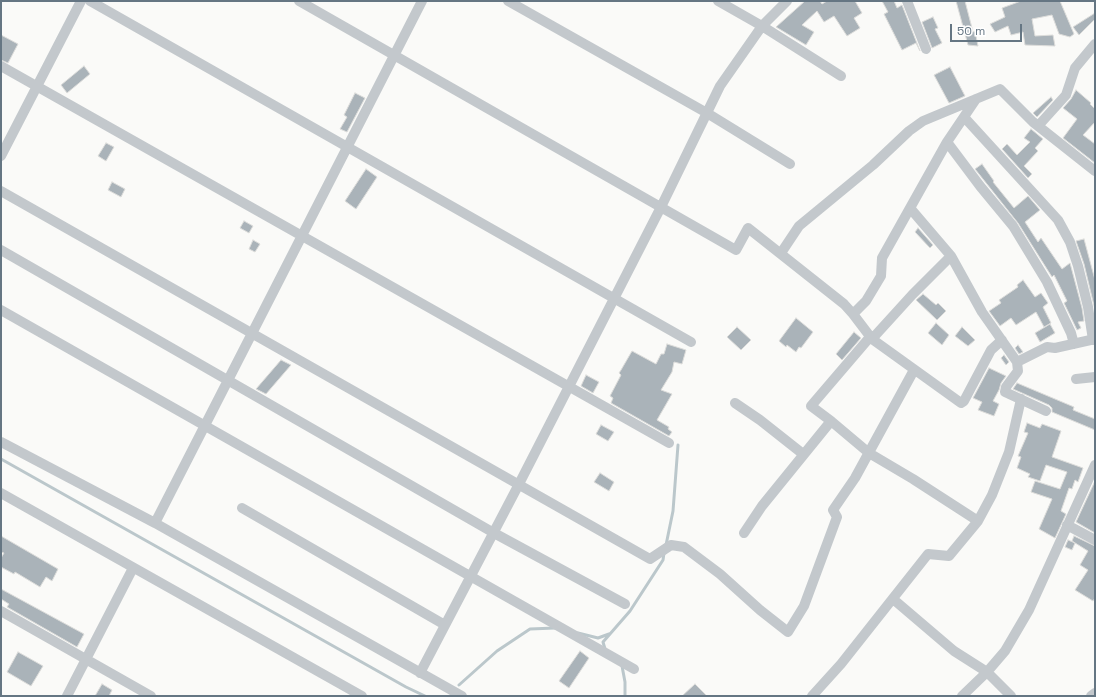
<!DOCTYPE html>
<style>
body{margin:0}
#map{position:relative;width:1096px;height:697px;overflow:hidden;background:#fafaf8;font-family:"Space Grotesk",sans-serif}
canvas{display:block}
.frame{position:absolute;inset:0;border:2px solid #657683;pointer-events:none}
.scale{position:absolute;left:950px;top:24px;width:72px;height:18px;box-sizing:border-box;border:2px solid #657683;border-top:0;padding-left:5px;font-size:12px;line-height:14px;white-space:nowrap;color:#657683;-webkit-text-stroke:3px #fff;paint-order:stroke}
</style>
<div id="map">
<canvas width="1096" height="697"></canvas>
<div class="frame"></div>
<div class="scale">50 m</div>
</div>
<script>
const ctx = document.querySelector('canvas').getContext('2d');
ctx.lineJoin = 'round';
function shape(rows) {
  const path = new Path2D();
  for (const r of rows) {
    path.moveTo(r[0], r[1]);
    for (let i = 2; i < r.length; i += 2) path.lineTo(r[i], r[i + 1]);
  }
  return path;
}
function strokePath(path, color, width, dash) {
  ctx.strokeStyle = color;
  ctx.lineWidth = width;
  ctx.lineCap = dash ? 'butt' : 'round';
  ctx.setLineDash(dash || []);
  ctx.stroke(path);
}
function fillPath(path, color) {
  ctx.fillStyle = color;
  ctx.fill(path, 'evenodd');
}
strokePath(shape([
 [1,459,406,687,425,696],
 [666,545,673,511,678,445],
 [578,633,598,638,609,634],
 [605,649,603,642,630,611,663,560,664,553],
 [622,666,625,682,625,696],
 [459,685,497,651,530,629,555,628]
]), '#bbc7cb', 3);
const building = shape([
 [805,1,820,1,822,4,827,1,855,1,862,13,854,18,860,28,847,36,834,16,824,22,817,11,802,25,814,32,806,45,776,27,805,1],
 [882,1,894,1,897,8,902,5,920,51,916,43,902,50,884,14,888,12,882,1],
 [956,1,965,1,973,32,975,31,978,46,968,45,956,1],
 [1021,1,1060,1,1074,34,1070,37,1059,34,1052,15,1032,19,1035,36,1053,35,1055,46,1025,45,1023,32,1011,35,1008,26,995,32,990,24,1005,17,1002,8,1021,1],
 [1095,13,1095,19,1079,35,1073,27,1095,13],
 [933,17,938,28,935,29,942,43,932,48,922,22,933,17],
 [1,35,18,44,8,63,1,60,1,35],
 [84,66,90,74,67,93,61,85,84,66],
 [950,67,965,96,949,103,934,75,950,67],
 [1076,90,1091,103,1090,104,1095,109,1095,122,1083,135,1095,144,1095,163,1063,138,1077,119,1063,108,1071,99,1076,90],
 [355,93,365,98,347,132,340,129,347,117,344,115,355,93],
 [1051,97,1053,100,1037,117,1033,113,1051,97],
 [1031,129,1043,139,1035,148,1038,151,1024,166,1032,174,1028,178,1002,149,1007,144,1017,155,1030,142,1024,138,1031,129],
 [106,143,114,147,106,161,98,156,106,143],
 [982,164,994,181,993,182,1014,208,1028,196,1040,210,1025,222,1038,242,1041,238,1062,269,1070,263,1082,308,1084,321,1078,322,1081,328,1077,330,1064,303,1067,301,1054,275,1052,277,1018,223,975,169,982,164],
 [366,169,377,177,356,209,345,201,366,169],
 [112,182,125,189,121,197,108,190,112,182],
 [244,221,253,226,249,233,240,228,244,221],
 [918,228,933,245,930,248,915,232,918,228],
 [1084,239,1095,280,1095,310,1084,264,1076,241,1084,239],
 [253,240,260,244,255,252,249,249,253,240],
 [1023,280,1035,297,1041,293,1048,303,1043,307,1051,323,1044,327,1036,312,1016,325,1011,318,1000,326,989,311,1001,303,999,300,1018,287,1017,285,1023,280],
 [923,294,936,305,938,303,946,311,937,320,916,300,923,294],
 [796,318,813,332,801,348,799,347,796,352,787,345,786,347,779,341,796,318],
 [936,323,949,335,942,345,928,333,936,323],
 [1050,324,1055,333,1040,342,1035,333,1050,324],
 [737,327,751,340,741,350,727,337,737,327],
 [962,327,975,340,968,346,955,336,962,327],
 [854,332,861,338,842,360,836,354,854,332],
 [667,344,686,350,682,364,674,362,672,372,661,390,672,394,657,420,669,427,668,429,672,432,669,436,611,403,613,398,610,396,621,375,619,373,621,370,632,351,656,364,661,354,664,354,667,344],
 [1018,345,1023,352,1019,354,1015,348,1018,345],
 [1004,355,1009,362,1006,365,1001,358,1004,355],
 [281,360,291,365,266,394,256,389,281,360],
 [989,368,1006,376,1001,383,999,390,993,401,999,404,994,416,978,410,982,402,973,398,989,368],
 [586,375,599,382,593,393,581,386,586,375],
 [1017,383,1074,407,1073,410,1095,419,1095,430,1052,412,1052,408,1049,405,1013,389,1017,383],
 [1027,423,1040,428,1042,424,1061,431,1052,457,1083,468,1078,482,1075,480,1072,489,1069,488,1061,511,1066,514,1055,538,1039,529,1052,499,1031,492,1035,481,1060,489,1067,472,1046,465,1040,481,1028,477,1030,474,1017,468,1021,457,1018,456,1028,433,1024,432,1027,423],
 [601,425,614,432,608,441,596,434,601,425],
 [600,473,614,482,609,491,594,482,600,473],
 [1095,481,1095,533,1076,522,1095,481],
 [1,536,58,569,52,581,46,577,40,587,15,572,14,574,1,567,1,558,4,553,1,552,1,536],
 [1074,536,1095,546,1095,598,1093,601,1075,590,1088,570,1080,565,1088,551,1072,541,1074,536],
 [1068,540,1075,543,1072,550,1065,547,1068,540],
 [1,589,84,634,77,647,7,607,9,604,1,599,1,589],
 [580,651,589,658,569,688,559,681,580,651],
 [18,652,43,666,31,686,7,672,18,652],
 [102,684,112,690,109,696,95,696,102,684],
 [695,684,707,696,682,696,695,684]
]);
fillPath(building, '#aab3b9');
strokePath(building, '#dcdcda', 1);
strokePath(shape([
 [90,1,691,342],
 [299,1,736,250,748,228,844,304,853,314,872,339,961,403,964,401,991,350,1002,340],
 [508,1,707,113,790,164],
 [718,1,762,26,841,76],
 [907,1,926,49],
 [1,66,669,443],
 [964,117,1058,220,1070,242,1078,266,1088,307,1093,340],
 [1038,126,1066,95,1075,68,1095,44],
 [947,142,980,186,1013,226,1047,282,1071,333,1074,344],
 [1,156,81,1],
 [1,191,650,559,671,545,684,547,720,574,760,610,788,632,804,606,837,517,833,510,855,478,914,370],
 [910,208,951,256,982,312,1017,362,1018,371,1006,387,1005,392,1046,411],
 [1,250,494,533,625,604],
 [781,253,799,226,873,165,909,131,923,121,1000,89,1033,122,1095,171],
 [1,310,634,669],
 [853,314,866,301,881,276,882,258,947,142,976,99],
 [870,337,811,406,831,421,869,453,913,479,978,521],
 [872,339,912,295,951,256],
 [1017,362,1047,347,1055,348,1095,339],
 [1076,379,1095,377],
 [735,403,760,420,803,454],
 [1,442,155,523,462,696],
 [1,493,362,696],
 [242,508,445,625],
 [155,523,422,1],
 [1067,525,1095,540],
 [744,533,762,506,831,421],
 [893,599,954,651,987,672,1011,696],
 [1,611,151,696],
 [420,673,519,484,661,207,720,86,762,26,787,1],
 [67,696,133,568],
 [812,696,841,664,928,554,949,556,978,521,992,495,1009,452,1021,399],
 [962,696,987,672,1005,651,1029,610,1095,465],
 [1091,696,1095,693]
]), '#c3c8cc', 10);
</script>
